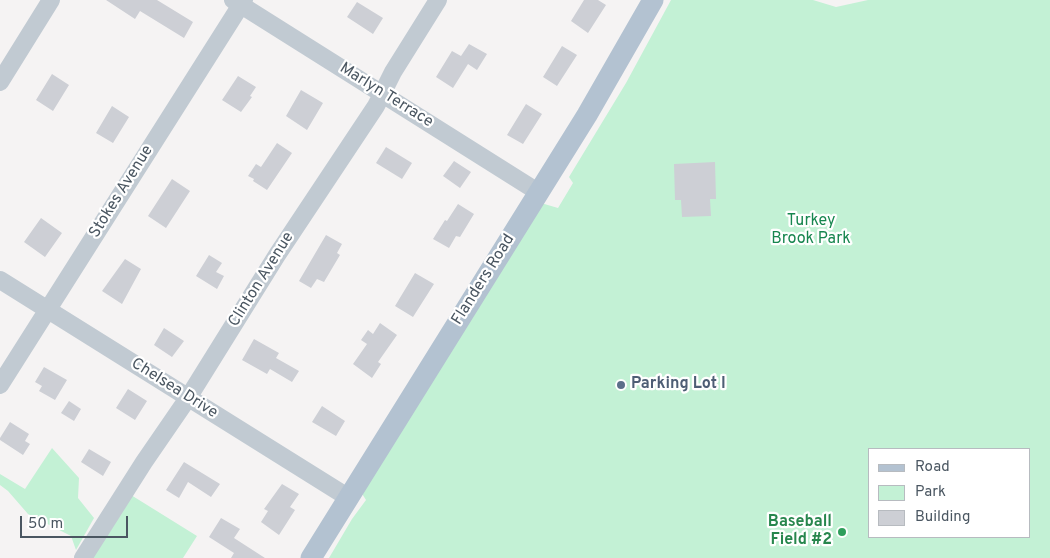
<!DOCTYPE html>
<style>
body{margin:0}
#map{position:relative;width:1050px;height:558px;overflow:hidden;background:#f5f3f3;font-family:Overpass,sans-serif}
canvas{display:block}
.legend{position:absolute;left:868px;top:448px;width:162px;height:90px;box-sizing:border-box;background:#fff;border:1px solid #b7bbc0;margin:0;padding:6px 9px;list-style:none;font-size:15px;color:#4a5661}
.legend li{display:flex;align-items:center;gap:10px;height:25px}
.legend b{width:25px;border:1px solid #b7bbc0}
.scale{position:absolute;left:20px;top:516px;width:108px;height:22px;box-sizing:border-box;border:2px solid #4a5661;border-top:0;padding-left:6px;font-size:15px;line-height:18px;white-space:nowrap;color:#4a5661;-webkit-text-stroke:4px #fff;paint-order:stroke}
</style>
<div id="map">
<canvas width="1050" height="558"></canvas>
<ul class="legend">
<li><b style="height:6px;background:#b3c2d1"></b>Road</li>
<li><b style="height:14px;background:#c3f1d5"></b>Park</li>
<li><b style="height:14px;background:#cdcfd5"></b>Building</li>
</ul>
<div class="scale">50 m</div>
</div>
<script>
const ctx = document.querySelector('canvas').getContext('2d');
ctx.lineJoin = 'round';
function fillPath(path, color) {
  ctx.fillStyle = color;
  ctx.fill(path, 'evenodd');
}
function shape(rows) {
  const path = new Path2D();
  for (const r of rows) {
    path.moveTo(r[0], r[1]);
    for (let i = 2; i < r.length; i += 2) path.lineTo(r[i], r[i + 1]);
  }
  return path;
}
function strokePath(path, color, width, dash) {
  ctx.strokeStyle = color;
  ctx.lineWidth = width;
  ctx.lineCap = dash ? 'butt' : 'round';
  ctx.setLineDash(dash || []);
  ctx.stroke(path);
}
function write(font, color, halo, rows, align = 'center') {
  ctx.font = font + ' Overpass,sans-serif';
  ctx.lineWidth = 4.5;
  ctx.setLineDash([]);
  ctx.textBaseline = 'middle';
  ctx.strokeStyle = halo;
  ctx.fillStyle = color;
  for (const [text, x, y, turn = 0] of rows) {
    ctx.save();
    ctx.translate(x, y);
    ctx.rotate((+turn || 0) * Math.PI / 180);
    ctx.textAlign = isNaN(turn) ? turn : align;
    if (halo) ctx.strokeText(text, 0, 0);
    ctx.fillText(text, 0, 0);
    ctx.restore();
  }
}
fillPath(shape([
 [671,0,813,0,836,7,868,0,1050,0,1050,558,329,558,352,519,366,500,361,492,541,203,558,208,573,183,569,177,626,83],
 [869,449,1029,449,1029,537,869,537],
 [52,448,79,478,78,498,94,518,76,550,71,536,28,514,8,491,0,485,0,474,25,489],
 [131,495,197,536,183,558,91,558]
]), '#c3f1d5');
fillPath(shape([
 [106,0,157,0,193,22,184,38,140,11,135,19],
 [584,0,598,0,606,5,588,33,571,21],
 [357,2,383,18,373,34,347,17],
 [469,44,487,54,477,70,468,64,453,88,436,77,452,51,461,56],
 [562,46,577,55,557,86,543,77],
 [52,74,69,85,53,111,36,100],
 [238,76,256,87,250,96,252,97,241,112,222,100],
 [301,90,323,103,307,130,286,116],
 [526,104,542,114,523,144,507,135],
 [112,106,129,117,113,143,96,133],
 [277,143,292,153,267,190,253,181,254,179,248,176,256,164,261,167],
 [386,147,412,163,402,179,376,163],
 [454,161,471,172,460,188,443,176],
 [715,162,716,199,710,199,711,216,682,217,681,200,675,200,674,164],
 [172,179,190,191,166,228,148,216],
 [458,204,474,214,460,237,456,236,449,248,433,239,445,220,447,221],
 [41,218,62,233,45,257,24,242],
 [326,235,342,244,337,253,340,255,324,282,317,279,311,288,299,281],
 [209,255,222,263,216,272,224,276,217,289,196,276],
 [125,259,141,269,122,304,102,291],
 [415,273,434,284,413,317,395,306],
 [380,323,397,335,378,362,381,364,372,378,353,364,367,344,361,340,368,330,373,334],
 [164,328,184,341,172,357,154,345],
 [254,339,279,353,276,358,299,371,292,382,270,369,267,374,242,360],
 [44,367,67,380,55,400,39,391,42,386,35,382],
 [128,389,147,401,135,420,116,408],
 [69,401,81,409,74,421,61,413],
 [322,406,345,421,336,436,312,422],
 [10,422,29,434,25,441,30,444,23,455,0,440,0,438],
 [89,449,111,462,103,476,81,462],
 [184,462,220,484,211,497,188,482,179,498,166,490],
 [282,484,299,494,290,507,295,510,279,535,261,522,268,511,264,509],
 [221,518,240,529,234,538,265,558,231,558,234,553,209,537]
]), '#cdcfd5');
strokePath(shape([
 [233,0,538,192],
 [0,82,51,0],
 [0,280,349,498],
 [0,385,244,0],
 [83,558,144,462,188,398,277,255,376,106,393,72,438,0]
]), '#c1cad2', 18);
strokePath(shape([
 [311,558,587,115,653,0]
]), '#b3c2d1', 21);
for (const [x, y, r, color] of [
 [621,385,5,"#5c6f8a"],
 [842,532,5,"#2e9e5b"]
]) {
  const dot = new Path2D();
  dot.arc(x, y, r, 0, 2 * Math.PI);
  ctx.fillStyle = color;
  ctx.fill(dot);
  strokePath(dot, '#fff', 2);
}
write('16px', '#4a5661', '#fff', [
 ["Marlyn Terrace",386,96,32],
 ["Stokes Avenue",122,192,-58],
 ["Clinton Avenue",262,280,-58],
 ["Flanders Road",484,280,-58],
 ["Chelsea Drive",174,389,32]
]);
write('16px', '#17864f', '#fff', [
 ["Turkey",811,222],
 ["Brook Park",811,240]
]);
write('bold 16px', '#4e5e75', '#fff', [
 ["Parking Lot I",631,385]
], 'left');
write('bold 16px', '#27864d', '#fff', [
 ["Baseball",832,523],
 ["Field #2",832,541]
], 'right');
</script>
